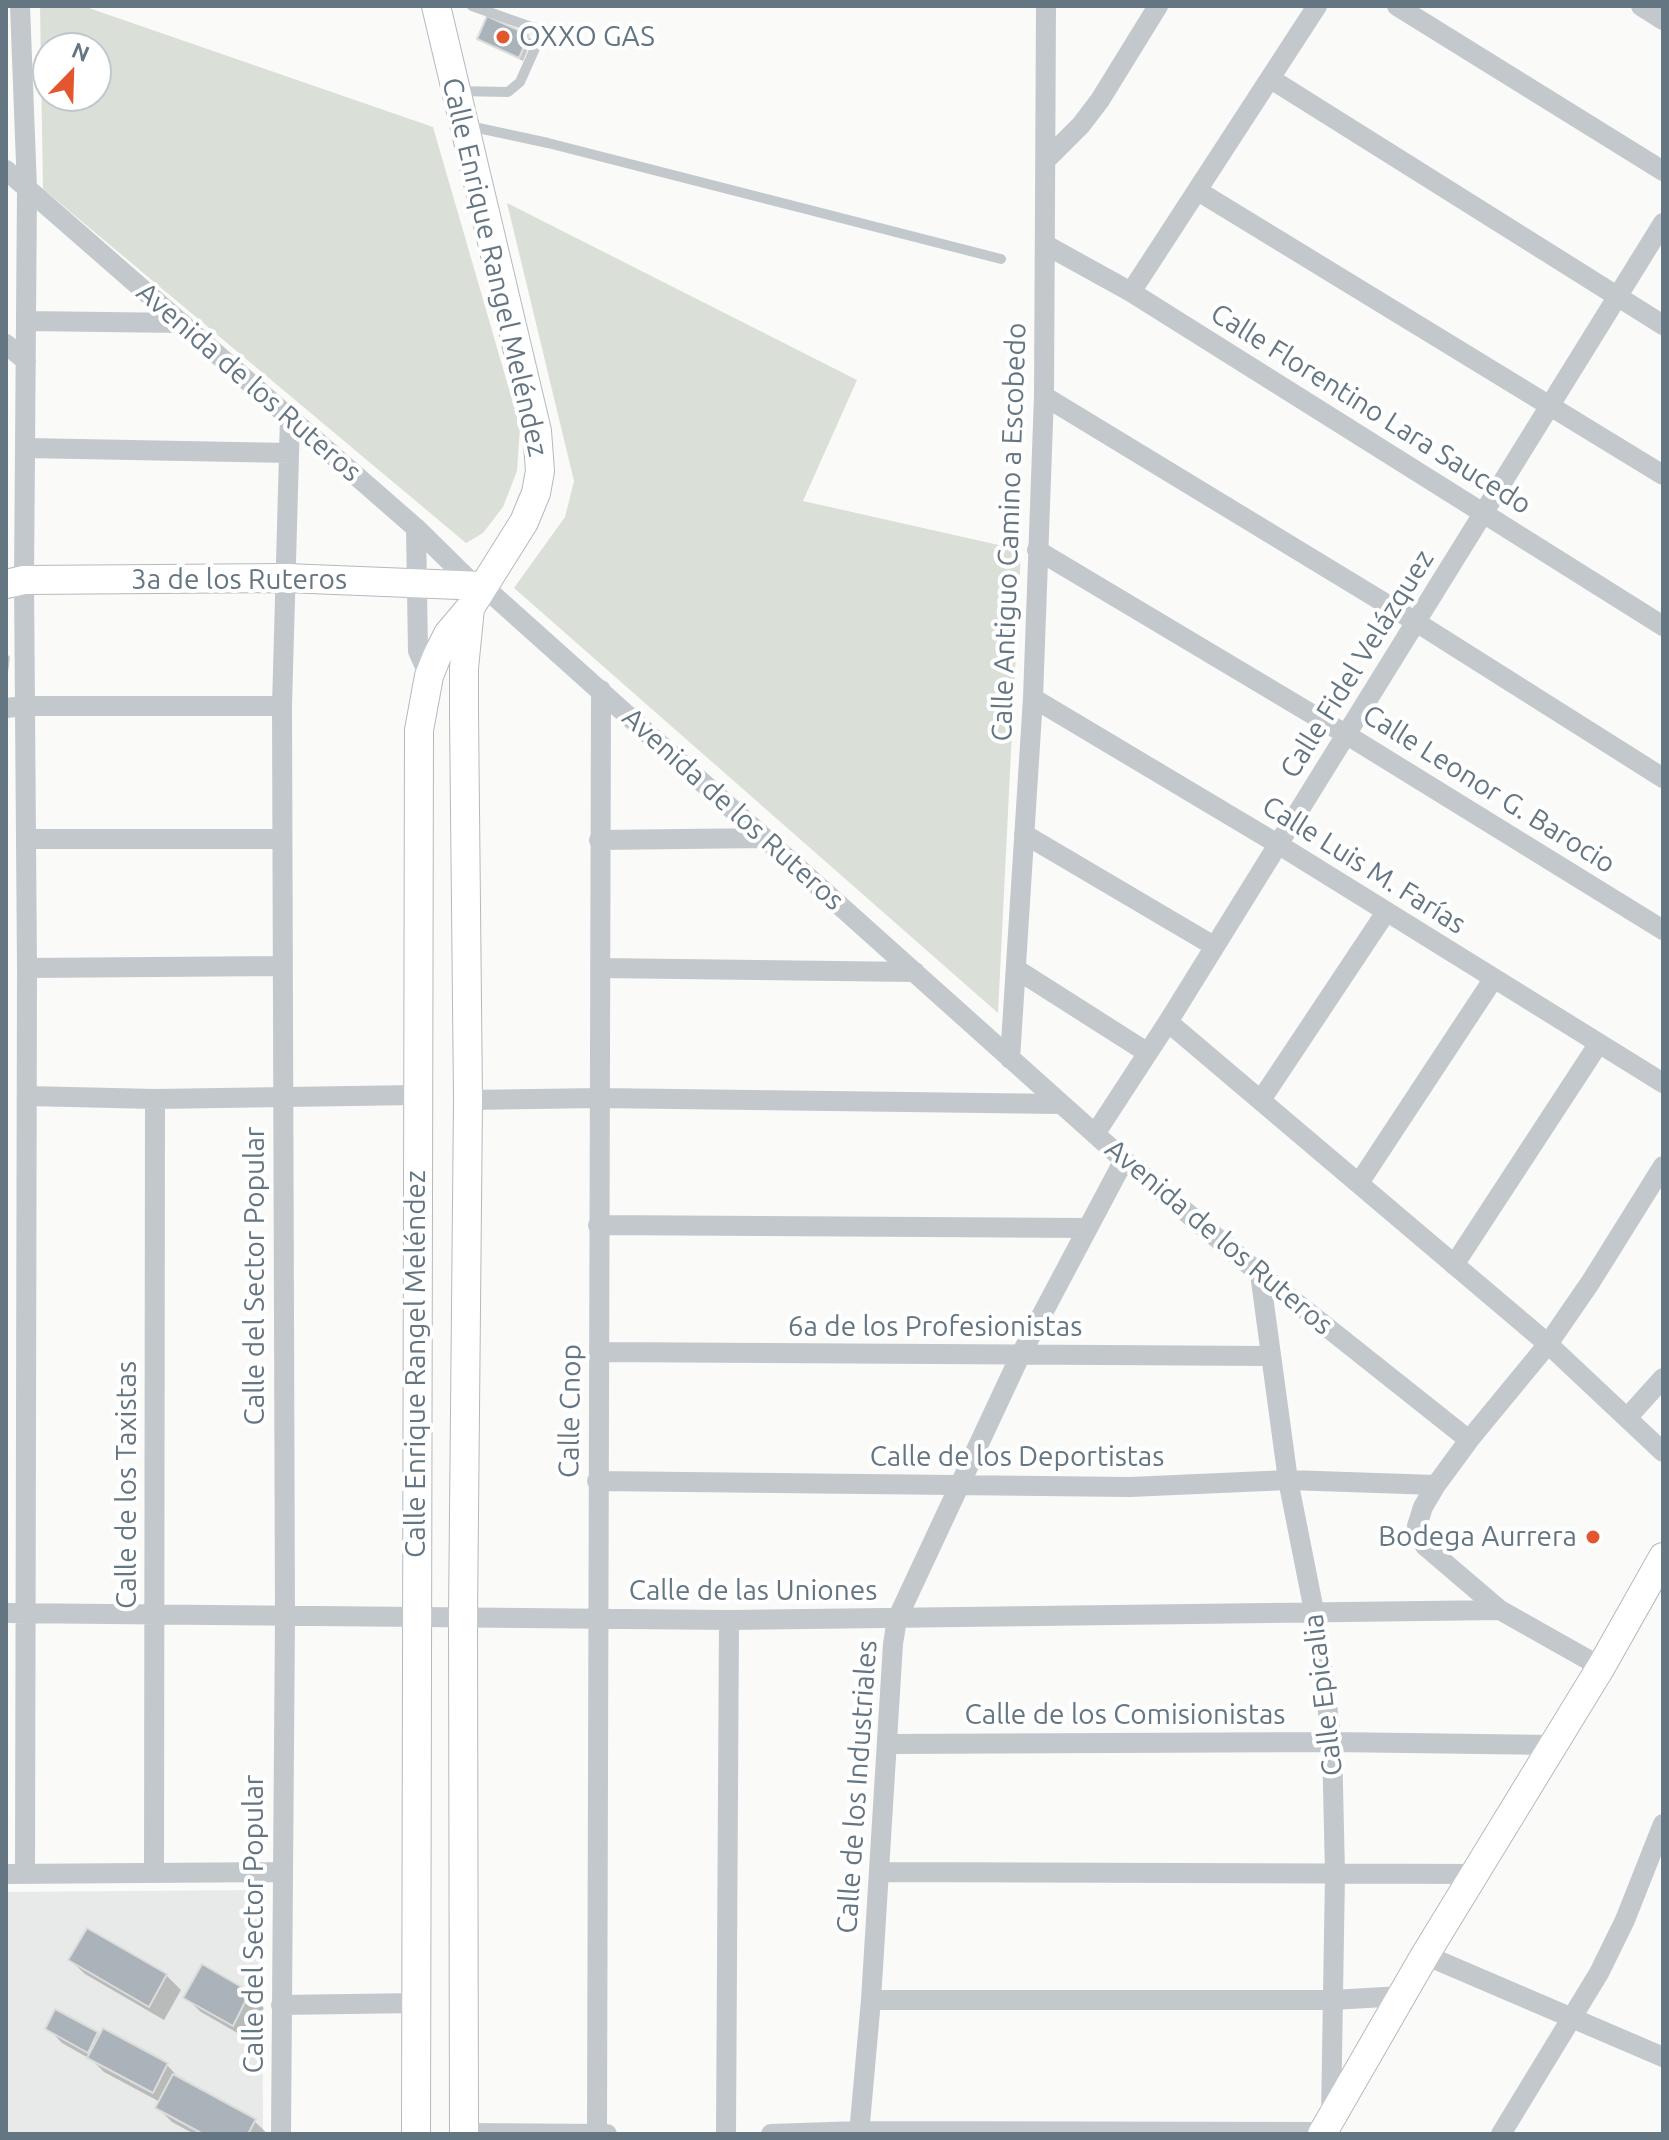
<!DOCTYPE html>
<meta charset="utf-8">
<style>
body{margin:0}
#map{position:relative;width:1669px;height:2140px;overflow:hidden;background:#fafaf8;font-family:Ubuntu,sans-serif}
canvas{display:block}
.frame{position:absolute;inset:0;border:8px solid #657683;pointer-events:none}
.north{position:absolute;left:32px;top:32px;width:80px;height:80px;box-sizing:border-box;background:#fff;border:2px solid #c1c8cd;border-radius:50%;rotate:23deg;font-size:22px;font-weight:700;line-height:32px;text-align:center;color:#657683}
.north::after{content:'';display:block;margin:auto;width:28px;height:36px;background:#e4572e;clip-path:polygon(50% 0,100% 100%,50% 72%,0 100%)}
</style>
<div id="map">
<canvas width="1669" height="2140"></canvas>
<div class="frame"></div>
<div class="north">N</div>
</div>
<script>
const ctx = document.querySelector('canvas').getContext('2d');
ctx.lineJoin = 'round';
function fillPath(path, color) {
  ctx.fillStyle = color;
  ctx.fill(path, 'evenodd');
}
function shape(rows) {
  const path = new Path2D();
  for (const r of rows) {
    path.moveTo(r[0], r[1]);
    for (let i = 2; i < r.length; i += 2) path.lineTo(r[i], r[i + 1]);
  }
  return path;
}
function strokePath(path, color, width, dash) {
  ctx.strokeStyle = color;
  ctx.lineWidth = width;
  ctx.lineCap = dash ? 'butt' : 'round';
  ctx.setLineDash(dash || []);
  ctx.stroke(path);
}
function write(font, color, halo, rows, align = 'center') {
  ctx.font = font + ' Ubuntu,sans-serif';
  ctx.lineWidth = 8;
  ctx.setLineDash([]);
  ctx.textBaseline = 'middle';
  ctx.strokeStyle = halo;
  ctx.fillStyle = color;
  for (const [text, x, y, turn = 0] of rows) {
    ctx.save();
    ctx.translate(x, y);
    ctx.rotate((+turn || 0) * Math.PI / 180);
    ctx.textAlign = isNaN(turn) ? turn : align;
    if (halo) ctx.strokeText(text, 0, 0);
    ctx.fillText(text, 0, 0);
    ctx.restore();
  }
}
fillPath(shape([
 [262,1890,263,2134,6,2134,6,1892]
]), '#e8e9e9');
fillPath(shape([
 [40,6,83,6,433,127,520,427,517,471,503,507,483,533,466,543,43,189],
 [48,48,96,48,96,96,48,96],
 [507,203,857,380,803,501,1021,550,998,1013,514,588,565,517,574,481]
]), '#dadfd7');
fillPath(shape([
 [528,36,532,40,523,61,479,39],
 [6,653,10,657,6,688],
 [70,1960,166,1975,181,1990,164,2020,85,1974],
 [203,1967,249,1994,264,2008,248,2039,201,2012,186,1998],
 [56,2012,100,2037,167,2065,181,2080,254,2121,268,2134,194,2134,172,2122,158,2108,160,2102,104,2072,92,2060,62,2043,48,2028]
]), '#0003');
const building = shape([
 [487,16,529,35,519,58,477,39,487,16],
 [87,1928,167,1974,149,2007,68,1960,87,1928],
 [202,1964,250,1992,233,2026,183,1998,202,1964],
 [55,2009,98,2032,88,2053,45,2029,55,2009],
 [103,2028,168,2063,153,2093,87,2058,103,2028],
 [173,2074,256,2119,248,2134,203,2134,155,2108,173,2074]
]);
fillPath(building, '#aab3b9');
strokePath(building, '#dcdcda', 2);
const secondary = shape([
 [6,584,24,580,286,578,483,586],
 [416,2134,419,730,429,676,437,656,448,634,470,608,524,522,536,493,540,471,537,431,436,6],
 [464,2134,463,1617,468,1100,464,713,464,668,470,608],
 [1322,2134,1425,1955,1601,1667,1663,1557]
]);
strokePath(secondary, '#b3babf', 30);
strokePath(shape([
 [457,91,508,92,520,82,540,37,534,28,472,6],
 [469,126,548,143,1001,259]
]), '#c3c8cc', 10);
strokePath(shape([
 [20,6,27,189,24,580,27,968,25,1874],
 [1397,6,1663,171],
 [1641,6,1663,20],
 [1271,79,1663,325],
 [1046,160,1081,125,1100,100,1158,6],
 [6,170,416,528,473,584],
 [1198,191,1663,475],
 [1046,245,1131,292,1663,626],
 [1131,292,1317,6],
 [26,321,182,323],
 [6,344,26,361],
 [1044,396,1416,622,1663,778],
 [26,448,289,453],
 [416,528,418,651,429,676],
 [1037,550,1347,735,1663,930],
 [483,586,1124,1160,1260,1274,1469,1440],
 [1033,698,1276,843,1663,1083],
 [6,708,24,706,282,706],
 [1024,834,1214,946],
 [26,839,281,839],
 [599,840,765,838],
 [27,968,281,966],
 [600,968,915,972],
 [1016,969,1148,1053],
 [1168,1022,1548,1344,1663,1452],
 [1010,1059,1033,698,1044,396,1046,6],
 [27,1096,155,1099,416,1095],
 [468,1100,599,1098,1060,1104],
 [1261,1100,1386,912],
 [1095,1134,1168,1022,1663,223],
 [1359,1183,1494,978],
 [598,1225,1087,1228],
 [1454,1265,1599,1043],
 [1260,1274,1288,1480,1314,1611,1332,1742,1335,1874,1331,2117],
 [599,1352,1270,1356],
 [1627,1418,1663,1378],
 [597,1481,1130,1487,1288,1480,1436,1485],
 [6,1613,729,1620,1500,1610],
 [1601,1667,1500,1610,1425,1546,1417,1526,1423,1507,1436,1485,1469,1440,1548,1344,1590,1283,1663,1166],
 [888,1744,1332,1742,1554,1745],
 [154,1872,155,1099],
 [879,1872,1475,1874],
 [6,1874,282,1872],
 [1425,1955,1663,2057],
 [871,2000,1333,2000,1401,1996],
 [281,2005,417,2003],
 [464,2133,607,2134],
 [281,2134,285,1617,282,706,290,418],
 [597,2134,601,690],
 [726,2134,729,1620],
 [771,2134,859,2131,1323,2132],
 [859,2134,871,2000,893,1644,897,1619,1020,1356,1124,1160],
 [1501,2134,1599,1973,1625,1920,1663,1824]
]), '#c3c8cc', 20);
strokePath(secondary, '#fff', 28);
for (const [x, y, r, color] of [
 [503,37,8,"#e4572e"],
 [1593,1537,8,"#e4572e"]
]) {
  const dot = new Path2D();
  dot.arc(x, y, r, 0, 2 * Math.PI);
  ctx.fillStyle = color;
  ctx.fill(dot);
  strokePath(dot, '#fff', 3);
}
write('28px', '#657683', '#fff', [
 ["OXXO GAS",519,37],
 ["Bodega Aurrera",1577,1537,"right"]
], 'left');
write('28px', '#657683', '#fff', [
 ["Calle Enrique Rangel Meléndez",495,267,77],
 ["Avenida de los Ruteros",249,382,41],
 ["Calle Florentino Lara Saucedo",1371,409,32],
 ["Calle Antiguo Camino a Escobedo",1009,532,-88],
 ["3a de los Ruteros",239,580],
 ["Calle Fidel Velázquez",1357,664,-58],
 ["Calle Leonor G. Barocio",1489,789,32],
 ["Avenida de los Ruteros",733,809,42],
 ["Calle Luis M. Farías",1364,865,32],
 ["Avenida de los Ruteros",1219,1237,40],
 ["Calle del Sector Popular",255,1276,-90],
 ["6a de los Profesionistas",935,1327],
 ["Calle Enrique Rangel Meléndez",416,1364,-90],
 ["Calle Cnop",570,1411,-89],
 ["Calle de los Deportistas",1017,1457],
 ["Calle de los Taxistas",127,1485,-90],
 ["Calle de las Uniones",753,1591],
 ["Calle Epicalia",1323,1695,-97],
 ["Calle de los Comisionistas",1125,1715],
 ["Calle de los Industriales",857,1787,-86],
 ["Calle del Sector Popular",254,1924,-90]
]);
</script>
